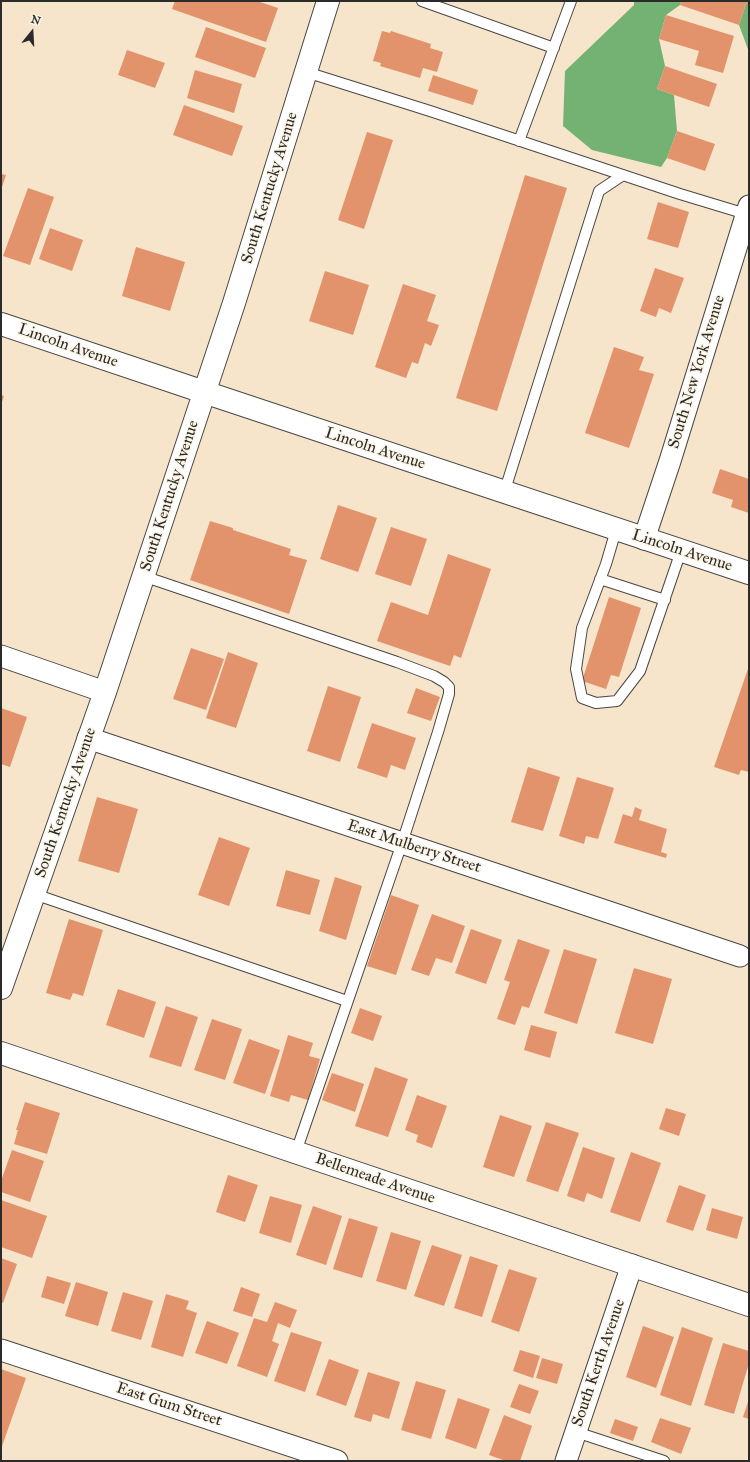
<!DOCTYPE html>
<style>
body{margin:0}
#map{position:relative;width:750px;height:1462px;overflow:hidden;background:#f6e5cb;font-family:"IM FELL Great Primer",serif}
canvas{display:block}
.frame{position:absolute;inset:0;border:2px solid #2b2b2b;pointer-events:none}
.north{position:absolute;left:12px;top:12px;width:40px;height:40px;-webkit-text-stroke:3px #fcf5e5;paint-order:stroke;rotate:18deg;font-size:11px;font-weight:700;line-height:16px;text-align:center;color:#2b2b2b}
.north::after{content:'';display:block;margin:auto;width:14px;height:18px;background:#2b2b2b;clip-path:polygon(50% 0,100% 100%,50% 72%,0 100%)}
</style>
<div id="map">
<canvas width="750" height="1462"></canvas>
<div class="frame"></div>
<div class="north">N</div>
</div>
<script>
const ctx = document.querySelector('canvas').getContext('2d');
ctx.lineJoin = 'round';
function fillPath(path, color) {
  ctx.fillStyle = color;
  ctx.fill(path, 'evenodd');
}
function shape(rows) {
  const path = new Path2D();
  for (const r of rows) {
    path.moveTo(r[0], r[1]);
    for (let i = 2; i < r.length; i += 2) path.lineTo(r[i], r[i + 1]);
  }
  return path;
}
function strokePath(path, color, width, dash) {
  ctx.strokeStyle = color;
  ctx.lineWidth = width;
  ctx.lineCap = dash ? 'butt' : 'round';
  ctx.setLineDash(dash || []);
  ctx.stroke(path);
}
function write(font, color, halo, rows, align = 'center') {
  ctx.font = font + ' "IM FELL Great Primer",serif';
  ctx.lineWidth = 3;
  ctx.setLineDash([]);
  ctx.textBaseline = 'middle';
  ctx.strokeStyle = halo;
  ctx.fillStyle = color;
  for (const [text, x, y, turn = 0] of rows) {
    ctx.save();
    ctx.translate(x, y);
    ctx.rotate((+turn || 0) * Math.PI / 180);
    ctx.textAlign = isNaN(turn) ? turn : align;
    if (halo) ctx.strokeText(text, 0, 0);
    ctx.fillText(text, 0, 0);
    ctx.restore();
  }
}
fillPath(shape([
 [634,1,681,1,680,5,666,15,659,39,665,66,657,89,674,95,677,131,667,158,661,167,592,150,563,126,565,71,634,5],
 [747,1,749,1,749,52,739,25]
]), '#73b273');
fillPath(shape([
 [175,1,257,1,278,8,266,42,172,9],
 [681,1,747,1,739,25,680,5],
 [666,15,734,36,723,73,695,65,699,51,659,39],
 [206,27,266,48,255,78,195,57],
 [382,31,390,33,391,31,431,44,430,48,443,52,437,72,423,68,420,78,380,66,381,63,373,61],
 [127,50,165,63,155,88,118,75],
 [665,66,717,84,709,107,657,89],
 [195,70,242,84,234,113,187,98],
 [433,75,478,90,473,105,428,91],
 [184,105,243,126,232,156,173,135],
 [677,131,715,144,705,171,667,158],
 [367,132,393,140,364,229,338,220],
 [1,174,6,175,1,190],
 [525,175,567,188,497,411,456,398],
 [28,188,54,197,30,265,3,256],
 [658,202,689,212,678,248,647,239],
 [50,228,83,240,72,271,39,259],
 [136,247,185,262,170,311,122,296],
 [655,268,684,278,671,313,659,308,656,317,640,311],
 [325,271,369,285,353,335,309,321],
 [403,284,436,295,427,321,439,325,431,346,425,343,418,364,412,362,406,378,375,367],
 [614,347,644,357,639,370,654,374,629,448,585,433],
 [1,395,4,396,1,405],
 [720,469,749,479,749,513,731,507,733,500,712,493],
 [338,505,377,518,358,572,320,559],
 [210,521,233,528,233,530,291,549,289,555,307,560,289,614,190,580],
 [391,527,427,539,411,586,375,574],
 [448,554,491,569,461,658,454,655,450,666,377,641,391,602,428,615],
 [609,597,641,608,619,677,611,675,606,689,582,681],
 [191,648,224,659,206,710,173,699],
 [228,652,258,663,236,728,206,718],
 [749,666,749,772,741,770,739,775,714,767],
 [328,686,361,697,340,762,307,751],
 [416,688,440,697,431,721,407,713],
 [1,708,27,717,10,767,1,764],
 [372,723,416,738,405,770,391,765,387,778,357,768],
 [528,767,560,777,543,831,511,822],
 [577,777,614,788,598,839,586,836,584,844,559,836],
 [97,797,138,809,119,873,78,861],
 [635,807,642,810,639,820,667,829,661,852,667,854,666,858,614,843,623,814,632,817],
 [219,837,250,848,229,906,198,895],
 [286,870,320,880,310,915,276,906],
 [335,877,362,886,346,940,319,931],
 [391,895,419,905,396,975,367,966],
 [432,914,465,926,452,963,436,958,429,976,411,970],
 [69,919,103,930,83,996,73,993,70,1000,46,993],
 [471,929,502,940,486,984,455,973],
 [518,939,550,950,529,1008,522,1006,515,1025,497,1019,510,982,504,980],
 [564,949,597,959,577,1024,544,1013],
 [634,968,672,979,653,1044,615,1033],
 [118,989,156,1002,144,1038,106,1025],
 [166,1006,198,1017,181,1067,149,1057],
 [360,1008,382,1016,373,1041,351,1033],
 [212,1019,242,1029,225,1080,194,1070],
 [531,1025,557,1032,550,1058,524,1050],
 [288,1035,313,1043,309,1056,320,1059,308,1100,291,1095,289,1102,270,1096],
 [249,1039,280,1050,265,1094,233,1083],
 [375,1067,408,1079,388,1137,355,1126],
 [332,1073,364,1084,355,1112,322,1100],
 [417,1095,447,1106,432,1148,416,1142,418,1135,405,1130],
 [25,1102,60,1113,47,1154,14,1144,18,1130,16,1130],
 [666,1108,686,1114,679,1136,659,1129],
 [500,1115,532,1126,514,1177,483,1167],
 [546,1122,579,1133,558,1192,526,1181],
 [583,1147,615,1158,602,1199,587,1193,584,1202,567,1196],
 [12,1150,44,1161,30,1202,1,1192,1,1181],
 [631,1152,661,1163,640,1222,610,1212],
 [228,1175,258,1185,245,1222,216,1212],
 [679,1185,706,1195,693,1231,666,1222],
 [270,1196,302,1205,291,1243,259,1233],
 [1,1200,47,1216,32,1258,1,1247],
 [313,1206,342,1216,326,1265,296,1255],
 [712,1208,743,1217,737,1239,706,1230],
 [349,1218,378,1227,362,1278,333,1269],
 [391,1232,421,1241,406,1290,376,1281],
 [432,1245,462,1255,444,1306,414,1296],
 [470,1256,498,1265,482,1317,454,1308],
 [1,1258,17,1264,3,1303,1,1302],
 [509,1269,537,1278,519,1332,491,1322],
 [47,1276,71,1283,64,1304,41,1297],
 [76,1282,108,1292,98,1326,65,1316],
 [241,1287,260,1294,252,1317,233,1311],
 [123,1292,153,1301,141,1340,111,1331],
 [166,1294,189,1301,186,1309,197,1313,183,1357,151,1347],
 [275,1302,297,1310,290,1328,278,1323,272,1341,279,1344,267,1377,237,1366,254,1318,267,1322],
 [207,1321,239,1333,227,1364,195,1353],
 [643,1326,674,1337,656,1388,626,1377],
 [682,1327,713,1338,691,1406,660,1395],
 [291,1332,322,1342,305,1392,274,1381],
 [723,1343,749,1351,749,1363,734,1414,704,1405],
 [520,1350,540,1356,533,1378,513,1371],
 [542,1358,563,1364,557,1384,536,1378],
 [329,1359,359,1370,346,1406,316,1395],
 [1,1369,26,1378,1,1449],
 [368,1372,400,1382,389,1419,373,1414,371,1422,354,1417],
 [416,1381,446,1390,431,1439,401,1430],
 [519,1384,539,1391,530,1414,510,1407],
 [458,1398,490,1409,476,1449,445,1438],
 [749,1399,749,1419,743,1417],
 [504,1415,532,1426,520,1461,506,1461,489,1455],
 [660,1418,691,1428,681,1454,651,1442],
 [615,1419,638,1427,633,1441,610,1433]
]), '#e2936b');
const service = shape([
 [422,1,554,48],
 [306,72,430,111,680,194,746,214],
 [519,141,571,1],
 [504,493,599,191,623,175],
 [616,530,606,564,582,628,576,669,582,698,596,703,617,701,640,671,681,551],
 [143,576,397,662,434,676,444,682,449,687,449,694,438,732,402,843,296,1152],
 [600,579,665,600],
 [34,894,347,1001],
 [576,1432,664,1461]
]);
const minor = shape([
 [644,539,670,461,749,206],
 [1,656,105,692],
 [88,738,740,956],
 [1,1350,337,1461],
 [566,1461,632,1265]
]);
const tertiary = shape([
 [1,324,204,392,749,573],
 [1,988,105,692,234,303,328,1],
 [1,1053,749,1305]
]);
strokePath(service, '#494743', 12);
strokePath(minor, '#494743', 23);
strokePath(tertiary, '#494743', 24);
strokePath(service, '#fff', 10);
strokePath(minor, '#fff', 21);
strokePath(tertiary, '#fff', 22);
write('16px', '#2b2b2b', '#fcf5e5', [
 ["South Kentucky Avenue",270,188,-73],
 ["Lincoln Avenue",68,346,19],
 ["South New York Avenue",697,372,-73],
 ["Lincoln Avenue",375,449,18],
 ["South Kentucky Avenue",170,496,-72],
 ["Lincoln Avenue",682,551,18],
 ["South Kentucky Avenue",66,803,-71],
 ["East Mulberry Street",414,847,18],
 ["Bellemeade Avenue",375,1179,19],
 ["South Kerth Avenue",599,1363,-71],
 ["East Gum Street",169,1405,18]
]);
</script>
